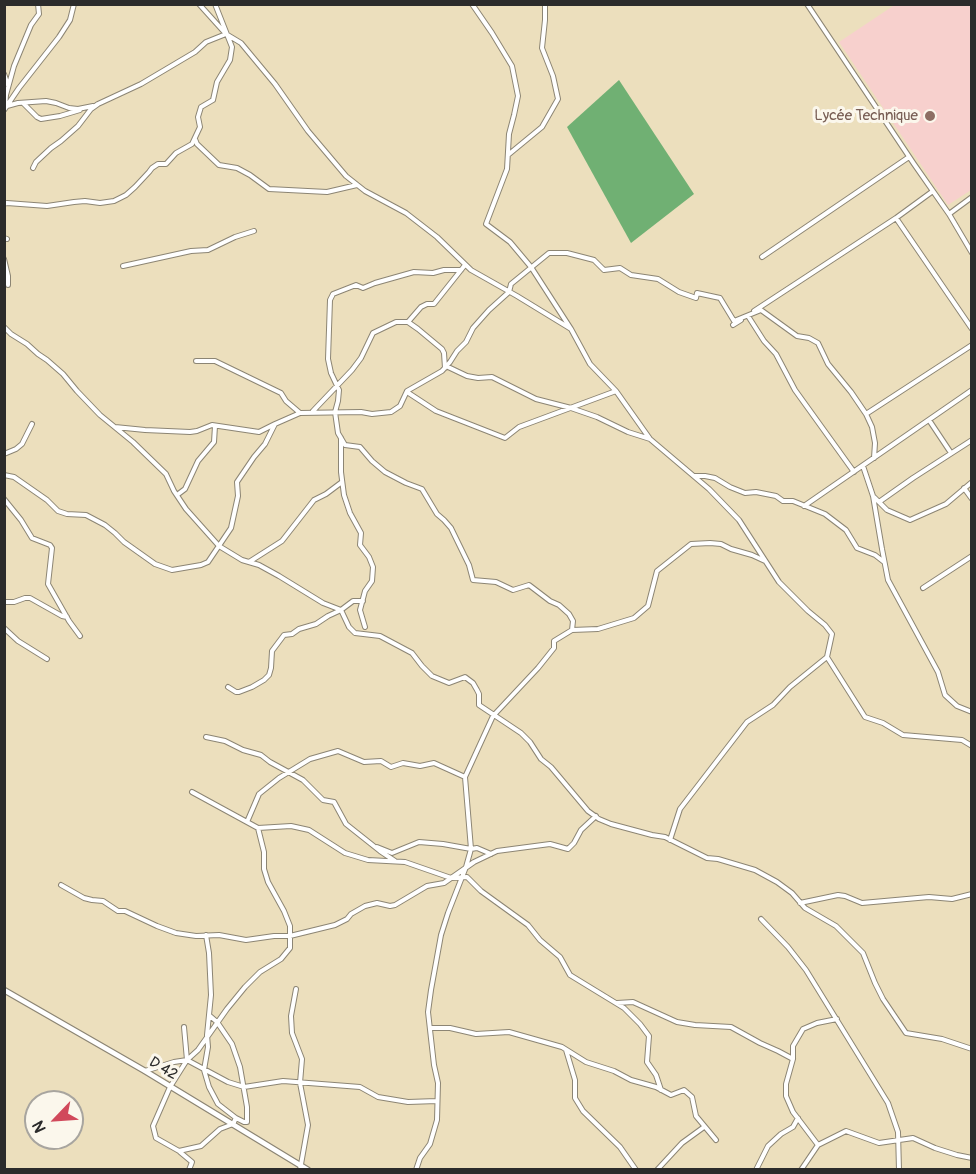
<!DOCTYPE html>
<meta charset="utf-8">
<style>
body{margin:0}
#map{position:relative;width:976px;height:1174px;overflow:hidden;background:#ecdfbd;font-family:Pangolin,sans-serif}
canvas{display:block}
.frame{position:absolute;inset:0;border:6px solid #2b2b2b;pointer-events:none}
.north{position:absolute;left:24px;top:1090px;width:60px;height:60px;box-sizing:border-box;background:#fbf7ec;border:2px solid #a8a59f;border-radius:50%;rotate:245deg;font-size:16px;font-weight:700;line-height:24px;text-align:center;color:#2b2b2b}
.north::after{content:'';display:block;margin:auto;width:21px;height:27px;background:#d1495b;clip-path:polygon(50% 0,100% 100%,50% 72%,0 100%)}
</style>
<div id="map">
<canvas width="976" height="1174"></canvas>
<div class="frame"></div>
<div class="north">N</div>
</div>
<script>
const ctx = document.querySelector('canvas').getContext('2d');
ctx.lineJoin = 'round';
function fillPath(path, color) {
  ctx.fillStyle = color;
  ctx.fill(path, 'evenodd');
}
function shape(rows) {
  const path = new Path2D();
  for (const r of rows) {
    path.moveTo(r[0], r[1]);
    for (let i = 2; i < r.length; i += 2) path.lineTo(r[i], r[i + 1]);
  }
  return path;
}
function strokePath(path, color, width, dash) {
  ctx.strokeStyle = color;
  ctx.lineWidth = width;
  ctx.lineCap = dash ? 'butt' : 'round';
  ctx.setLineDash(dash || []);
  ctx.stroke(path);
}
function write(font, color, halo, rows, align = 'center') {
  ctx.font = font + ' Pangolin,sans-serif';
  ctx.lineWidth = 6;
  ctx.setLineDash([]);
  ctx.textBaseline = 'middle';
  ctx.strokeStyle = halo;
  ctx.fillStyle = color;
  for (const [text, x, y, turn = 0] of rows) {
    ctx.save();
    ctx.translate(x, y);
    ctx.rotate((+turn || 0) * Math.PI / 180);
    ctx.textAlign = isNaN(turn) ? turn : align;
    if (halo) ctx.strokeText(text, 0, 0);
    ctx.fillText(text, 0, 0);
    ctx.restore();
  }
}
fillPath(shape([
 [896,4,971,5,971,190,948,205,839,42]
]), '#f7d0cd');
fillPath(shape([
 [619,80,694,194,631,243,567,127]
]), '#70b073');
const minor = shape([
 [199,4,226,34,241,43,275,84,308,131,346,176,365,191,406,213,437,237,471,270,517,296,571,329,590,364,616,391,650,439,709,489,739,520,779,582,808,611,825,625,832,634,827,657,865,717,883,723,903,735,962,740,972,746],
 [472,4,492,33,512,66,518,96,514,115,509,134,507,169,486,224,510,242,531,267,571,329],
 [807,4,914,164,949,214,972,197],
 [4,74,8,85],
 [23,103,37,117,41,119,60,116,80,110],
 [7,106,18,103,46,101,56,103,69,108,78,109,93,106],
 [5,107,6,95,14,66,31,25,39,14,38,4],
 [4,110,19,88,59,37,70,20,74,4],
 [195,139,197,144,219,165,237,168,250,175,269,189,327,192,357,185],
 [508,155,542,127,558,99,553,76,542,48,545,20,545,4],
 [33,168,36,162,51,148,61,141,78,126,91,109,98,104,141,84,195,52,206,42,226,34],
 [4,204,7,203,47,206,74,202,85,201,100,203,114,201,126,195,135,187,149,172,152,168,158,164,166,164,176,153,192,144,200,127,198,117,201,107,213,100,217,82,230,60,232,47,215,4],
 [949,214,972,253],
 [896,218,972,329],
 [4,238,7,239],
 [762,257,909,157],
 [4,259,8,276,8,285],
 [123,266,191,251,208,250,235,237,254,231],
 [461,270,444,270,433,273,414,272,375,283,363,288,356,285,333,294,330,300,328,359,331,373,339,390,338,401,335,412,338,433,345,445,360,447,372,461,385,472,406,483,422,489,437,514,444,520,451,528,469,565,473,580,496,582,513,590,529,585,550,601,559,605,569,614,573,621,572,630],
 [754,311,896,218,933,191],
 [748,316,764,341,776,354,795,390,854,472],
 [408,322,421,307,427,304,434,304,465,265],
 [733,325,741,320],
 [4,327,11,334,27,344,38,354,47,360,63,374,77,391,100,415,133,442,166,474,174,491,186,509,219,546,242,560,259,565,279,576,323,603,341,610,349,627,355,633,380,636,412,653,422,666,432,676,449,683,465,677,473,683,477,690,479,694,479,705,521,733,530,742,541,759,551,767,588,811,599,819,611,824,652,835,665,837,707,858,718,859,755,870,777,882,792,893,805,908,836,926,863,953,875,983,883,999,906,1033,942,1039,972,1049],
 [196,361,215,361,281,393,286,401,300,413],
 [446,366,467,376,478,378,492,377,536,399,571,408,597,417,628,432,650,439],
 [407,392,436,411,505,438,519,427,616,391],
 [313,411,352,370,361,358,373,333,396,322,408,322,418,329,442,349,444,353,445,368],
 [866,414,972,345],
 [929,420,951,453],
 [115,427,145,430,190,432,197,431,212,425,259,432,275,424],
 [341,438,341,472,344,495,350,513,361,533,360,545,369,557,373,567,372,581,365,591,360,610,365,627],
 [4,454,16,449,22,444,32,424],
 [863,466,873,496,882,549,888,580,938,672,945,695,957,706,972,712],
 [4,475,14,477,47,500,58,511,67,514,86,515,105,525,115,533,124,542,155,564,172,570,201,565,208,562,231,528,238,496,237,482,254,457,265,444,275,424,300,413,361,412,372,414,391,412,400,406,407,391,442,371,450,362,457,351,466,342,473,328,489,310,509,292,511,284,549,253,567,253,594,260,604,270,620,268,631,275,658,279,679,292,696,298,697,293,720,298,734,321,761,310,797,336,809,338,818,343,828,364,851,392,866,414,872,427,875,443,874,458],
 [694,476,705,476,715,478,730,487,745,493,756,492,776,496,783,501,793,501,825,514,846,530,857,548,875,555,884,562],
 [964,488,972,499],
 [177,495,185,489,198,461,214,442,215,426],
 [874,497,887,510,910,520,946,504,972,482],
 [4,499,21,520,32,538,50,545,52,548,48,584,69,621,80,636],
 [879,502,913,478,972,440],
 [804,506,972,390],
 [249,562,282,541,314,500,326,494,342,482],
 [923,588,972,556],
 [4,602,14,602,25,598,30,598,62,616,67,617],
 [4,628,18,641,47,659],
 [228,687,236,692,239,692,252,687,264,680,269,675,271,668,272,651,284,635,292,634,299,629,316,624,328,616,341,610,353,601,363,601],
 [206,737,225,741,243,750,261,755,270,762,303,780,323,800,334,802,346,824,380,851,395,861],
 [192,792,258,828,291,826,309,830,345,853,368,860,405,862,451,878,467,877,481,891,528,925,540,940,560,957,570,975,624,1008,640,1024,649,1036,647,1062,656,1075,661,1090],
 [247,822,259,794,279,778,310,759,338,751,364,762,381,761,391,767,403,763,420,766,434,763,465,777],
 [670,840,680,809,747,722,773,705,790,687,827,657],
 [377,847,392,853,419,842,443,844,471,849,477,848,491,854],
 [61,885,84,898,92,900,103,901,118,911,125,911,157,926,176,933,196,936,219,935,246,940,274,936,290,936,335,925,347,919,351,914,365,906,377,903,390,906,395,905,427,886,444,883,474,862,497,851,550,844,568,849,574,843,581,830,596,816],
 [800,903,838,895,845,896,862,903,929,897,952,899,972,894],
 [761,919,788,947,806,970,888,1103,898,1132,899,1170],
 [296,989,291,1016,292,1033,302,1059,300,1083,308,1125,300,1170],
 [617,1003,633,1002,677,1022,695,1025,731,1027,760,1043,778,1051,793,1059],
 [210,1016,217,1022,232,1044,240,1067,247,1107,247,1122,244,1122,236,1118],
 [184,1027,187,1060,170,1087,153,1126,156,1138,179,1151,201,1146,220,1129,233,1124,236,1118,218,1104,209,1087,204,1070,208,1047,207,1035,211,995,209,953,206,935],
 [430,1028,450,1028,476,1034,509,1032,562,1047,586,1062,614,1071,631,1080,656,1087,671,1095,684,1090,692,1097,696,1116,716,1140],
 [566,1050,575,1080,575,1098,583,1111,620,1147,636,1170],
 [187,1060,228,1082,244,1087,283,1081,360,1087,378,1097,408,1102,437,1101],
 [145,1071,174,1062,187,1060,198,1050,227,1009,245,987,260,972,281,959,290,948,290,926,284,911,268,882,264,869,264,852,258,828],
 [818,1145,793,1112,786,1096,786,1084,793,1059,793,1046,803,1029,817,1023,837,1019],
 [180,1152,192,1162,189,1170],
 [416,1170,420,1158,430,1144,437,1120,438,1083,434,1065,428,1012,431,990,441,935,448,913,466,867,471,849,465,777,493,716,538,668,554,648,554,641,572,630,598,629,634,618,648,606,657,571,691,544,710,543,721,544,731,549,752,555,765,561],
 [657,1170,682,1143,704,1127],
 [756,1170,768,1146,781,1134,793,1127,798,1118],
 [801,1170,818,1145,846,1131,879,1143,913,1138,935,1148,957,1155,972,1158]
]);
const tertiary = shape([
 [4,990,145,1071,308,1170]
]);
strokePath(minor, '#8c8574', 6);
strokePath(tertiary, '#8c8574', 7);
strokePath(minor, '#fff', 4);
strokePath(tertiary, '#fff', 4.5);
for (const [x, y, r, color] of [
 [930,116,6,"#8d6e63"]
]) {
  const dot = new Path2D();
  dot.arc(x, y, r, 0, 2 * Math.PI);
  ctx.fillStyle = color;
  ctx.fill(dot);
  strokePath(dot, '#fbf7ec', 2);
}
write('15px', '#785e54', '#fbf7ec', [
 ["Lycée Technique",918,116]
], 'right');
write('15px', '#2b2b2b', '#fbf7ec', [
 ["D 42",163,1069,31]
]);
</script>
